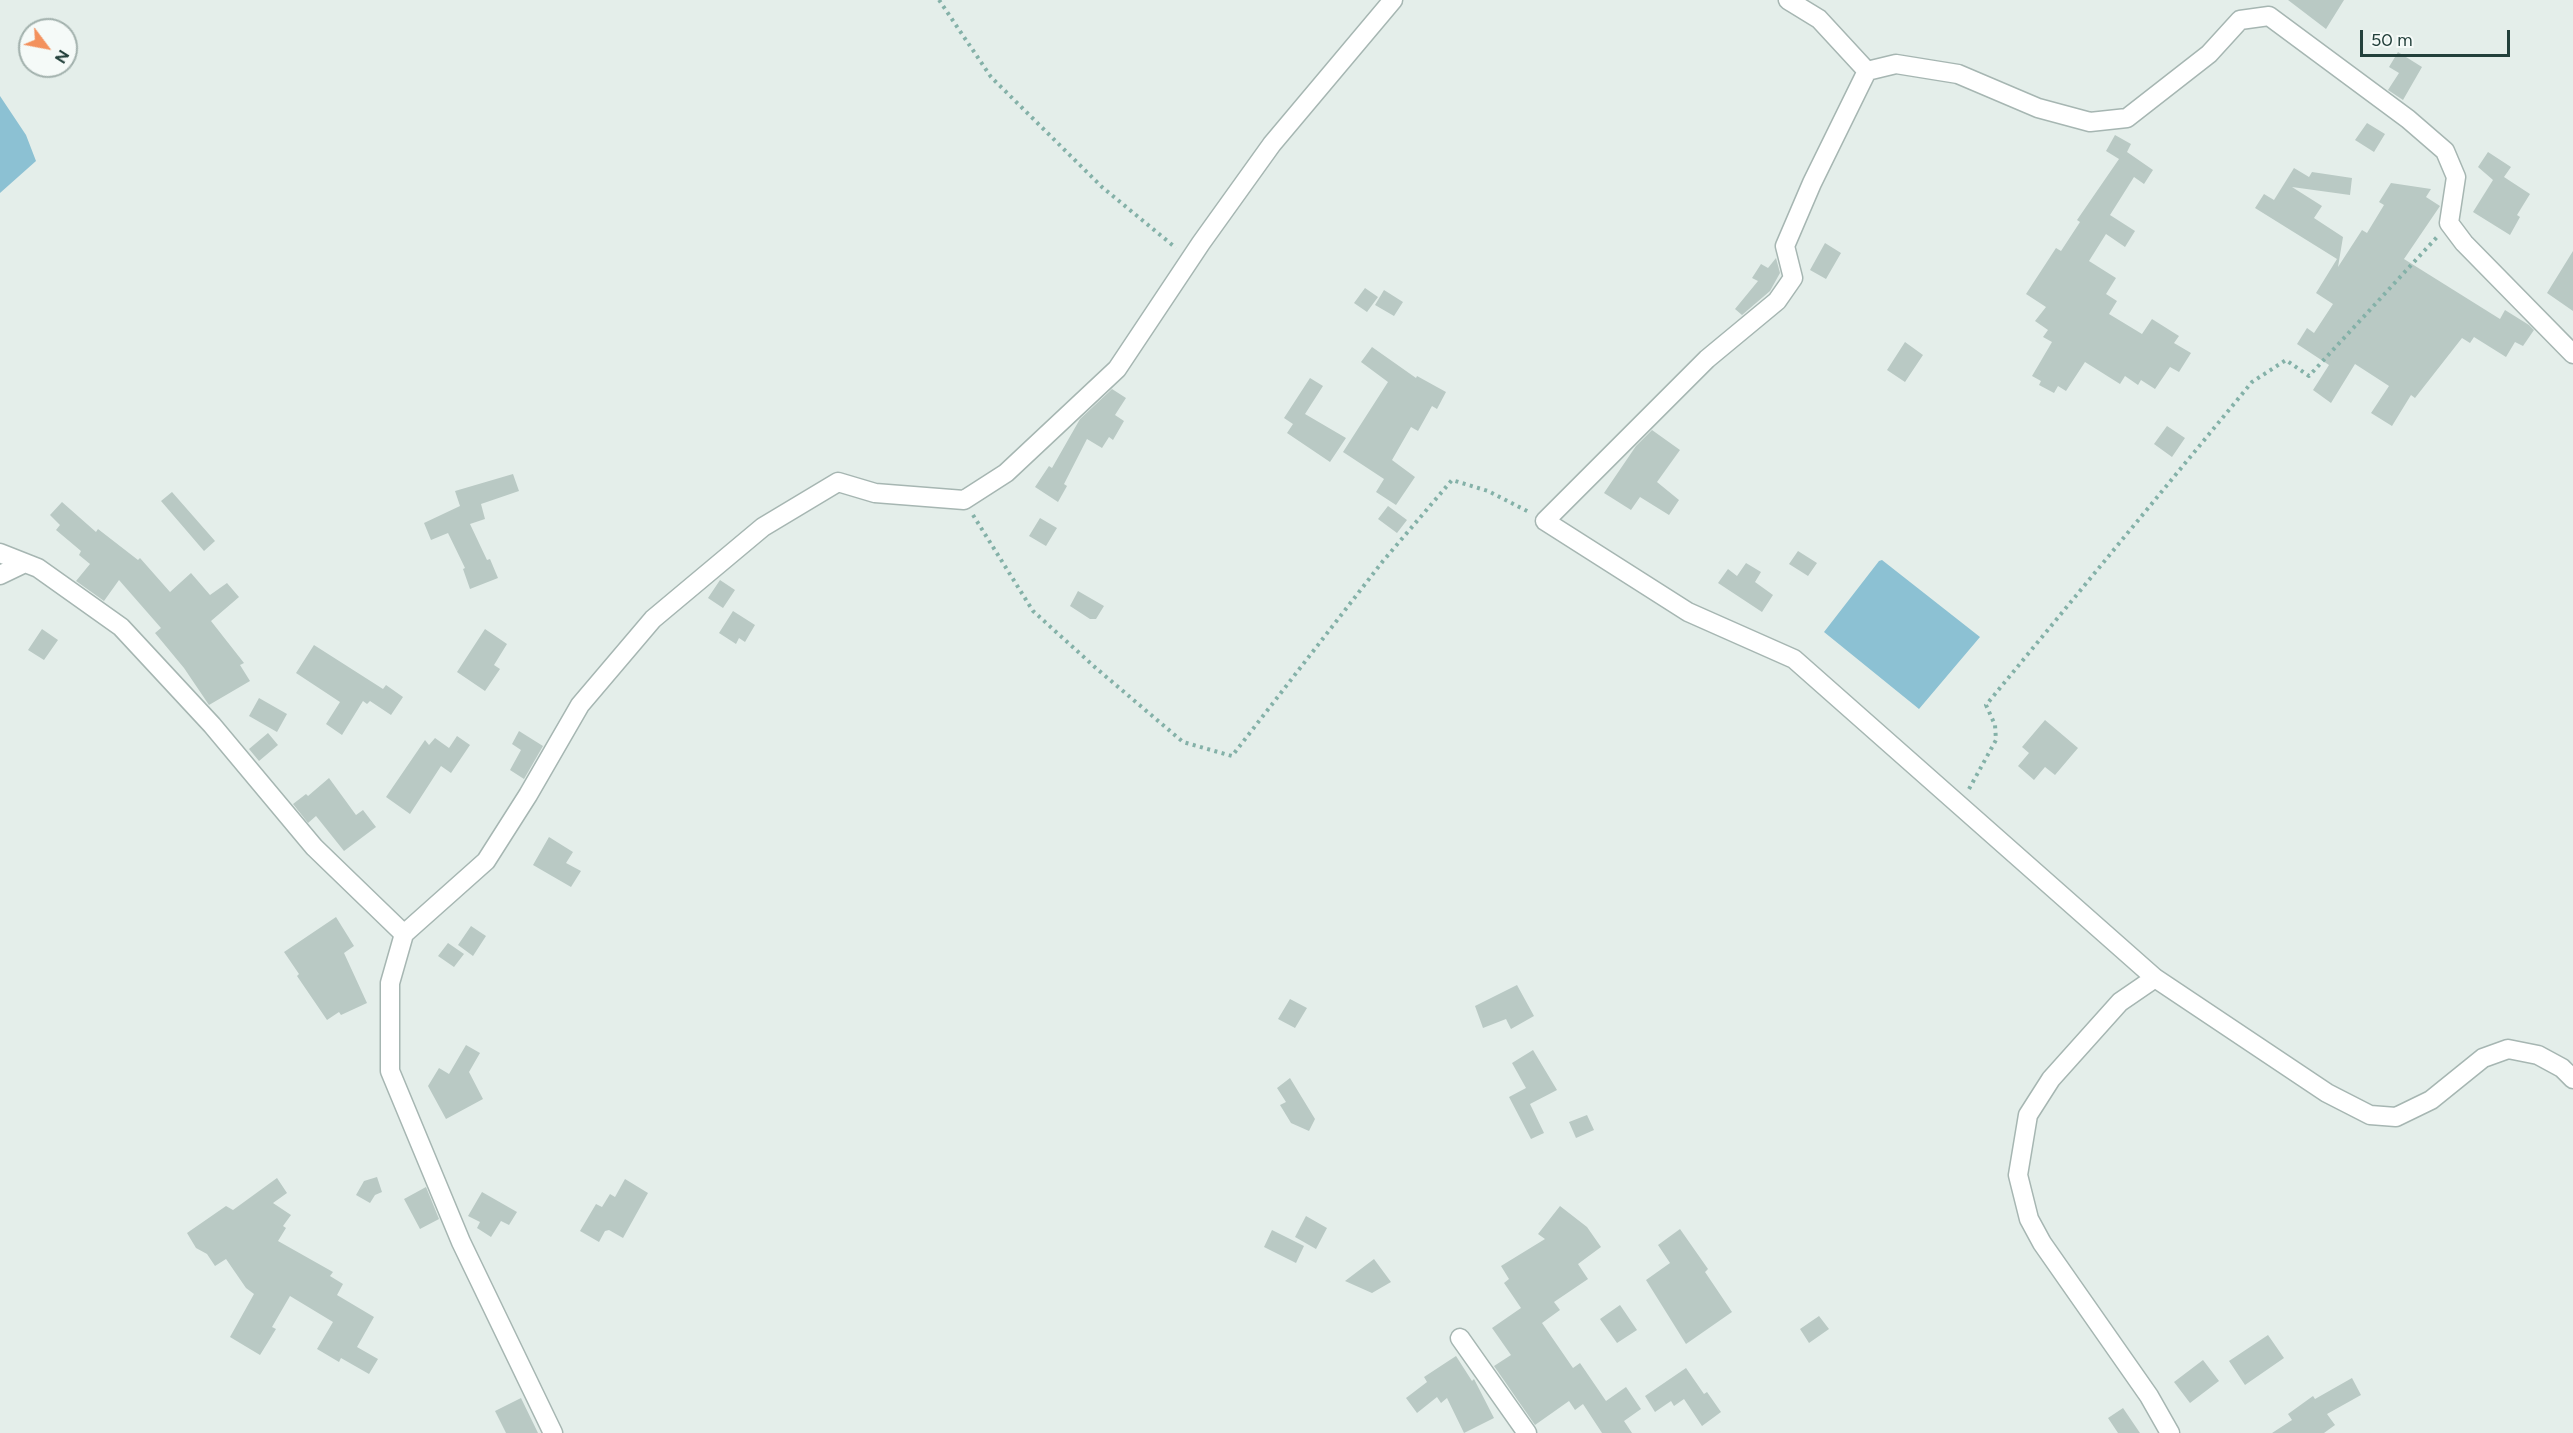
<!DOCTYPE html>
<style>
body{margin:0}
#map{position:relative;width:2573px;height:1433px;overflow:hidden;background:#e4eeea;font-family:Figtree,sans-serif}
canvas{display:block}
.north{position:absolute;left:18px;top:18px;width:60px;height:60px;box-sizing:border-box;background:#f5faf8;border:2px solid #a1b0ac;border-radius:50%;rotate:122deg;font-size:16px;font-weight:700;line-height:24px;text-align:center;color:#23403b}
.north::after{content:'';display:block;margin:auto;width:21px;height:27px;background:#f3915d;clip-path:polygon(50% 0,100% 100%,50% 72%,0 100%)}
.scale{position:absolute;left:2360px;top:30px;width:150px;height:27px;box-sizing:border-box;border:3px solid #23403b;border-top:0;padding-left:8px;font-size:18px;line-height:21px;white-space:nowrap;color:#23403b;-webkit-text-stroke:4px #f5faf8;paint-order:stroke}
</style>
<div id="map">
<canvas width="2573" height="1433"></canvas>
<div class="north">N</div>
<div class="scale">50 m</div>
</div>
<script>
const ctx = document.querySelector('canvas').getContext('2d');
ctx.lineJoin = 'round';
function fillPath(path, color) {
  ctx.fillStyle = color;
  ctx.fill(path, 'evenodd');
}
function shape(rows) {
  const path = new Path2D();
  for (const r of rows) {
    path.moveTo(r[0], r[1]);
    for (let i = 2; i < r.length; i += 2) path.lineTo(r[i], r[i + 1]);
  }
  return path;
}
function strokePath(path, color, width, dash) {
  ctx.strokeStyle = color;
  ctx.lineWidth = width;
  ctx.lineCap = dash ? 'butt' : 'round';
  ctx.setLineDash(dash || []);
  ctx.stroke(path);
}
fillPath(shape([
 [0,96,26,135,36,161,0,193],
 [1882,560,1980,637,1919,709,1824,632,1879,561]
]), '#8cc1d3');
fillPath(shape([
 [2288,0,2344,0,2326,29],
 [2398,52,2422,67,2403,100,2388,90,2399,73,2389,67],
 [2367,123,2385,134,2374,152,2355,140],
 [2115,135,2131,144,2127,152,2153,170,2144,184,2134,177,2110,215,2135,231,2125,247,2106,234,2089,261,2116,278,2106,294,2117,301,2109,314,2142,334,2152,319,2179,336,2174,343,2191,353,2179,372,2170,367,2155,389,2141,380,2138,385,2125,376,2120,384,2085,362,2066,391,2058,386,2054,393,2039,385,2041,381,2032,376,2052,342,2043,337,2048,330,2035,321,2046,307,2026,294,2056,248,2061,251,2080,222,2077,220,2119,159,2106,151],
 [2488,152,2511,167,2504,177,2530,194,2517,215,2520,217,2510,235,2473,212,2493,180,2478,167],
 [2294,168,2309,177,2312,172,2352,178,2350,195,2292,187,2322,206,2314,218,2343,237,2338,267,2362,230,2367,233,2384,205,2379,202,2391,183,2431,189,2426,197,2440,206,2404,259,2500,319,2505,310,2529,325,2534,330,2523,346,2515,342,2506,357,2474,337,2470,343,2462,338,2415,398,2411,395,2392,426,2371,413,2389,386,2355,364,2331,403,2313,390,2329,365,2297,344,2307,328,2314,333,2333,304,2316,293,2337,259,2255,208,2264,194,2274,200],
 [1825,243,1841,253,1826,279,1810,270],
 [2573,251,2573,311,2547,293],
 [1776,258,1780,273,1770,291,1742,315,1735,309,1758,281,1752,278,1761,264,1768,268],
 [1365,288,1378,297,1367,312,1354,303],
 [1384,290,1403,302,1394,316,1375,305],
 [1905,342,1923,355,1905,382,1887,370],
 [1372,347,1416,378,1417,376,1446,392,1437,409,1432,406,1418,431,1411,427,1392,460,1415,477,1396,505,1376,492,1384,479,1343,452,1388,382,1361,362],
 [1310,378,1323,386,1305,414,1346,438,1330,462,1287,433,1293,424,1284,418],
 [1112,389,1126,398,1115,415,1124,421,1113,440,1109,437,1102,448,1087,439,1064,484,1067,486,1058,502,1035,487,1049,466,1052,468,1080,419],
 [2167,426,2185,438,2172,457,2154,444],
 [1652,430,1680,450,1657,482,1679,500,1669,515,1640,497,1631,510,1604,493,1636,446],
 [513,474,519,491,481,504,485,519,470,524,487,560,490,559,498,578,470,589,463,569,465,568,448,533,431,540,424,523,460,506,455,491],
 [172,492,215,541,204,551,161,501],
 [62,502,96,532,98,529,138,560,140,558,170,592,191,573,210,595,227,583,239,597,211,621,244,663,240,665,250,681,209,705,184,668,155,633,161,628,119,580,104,601,76,581,90,564,79,555,81,551,56,530,60,525,50,515],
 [1388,506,1407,520,1397,533,1378,519],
 [1040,518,1057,528,1046,546,1029,536],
 [1798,551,1817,563,1808,576,1789,564],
 [1746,563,1761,572,1755,582,1773,595,1762,612,1718,583,1728,569,1737,576],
 [720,580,735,590,723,608,708,598],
 [1078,591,1104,606,1096,619,1090,619,1070,606],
 [733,611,755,625,745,642,739,638,736,644,719,633],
 [42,629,58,640,44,660,28,650],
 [485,629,507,644,494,665,500,669,485,691,457,672],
 [314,645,383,689,386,685,403,697,391,715,370,701,367,704,363,701,342,735,326,724,340,702,296,673],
 [259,698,287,714,277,732,249,716],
 [2045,720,2078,748,2055,775,2045,767,2034,780,2018,766,2029,753,2022,747],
 [519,731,543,746,524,779,510,770,521,750,512,744],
 [268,733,278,745,259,761,249,749],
 [457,736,470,745,451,773,441,766,410,814,386,797,425,740,429,745,435,738,449,748],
 [329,778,356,815,363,810,376,827,344,851,316,816,308,823,293,804,306,794,308,796],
 [549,837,573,852,566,863,581,871,571,887,533,865],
 [336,917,354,946,344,953,367,1003,341,1015,339,1012,327,1020,297,976,299,974,284,952],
 [471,926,486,936,473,956,458,945],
 [448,943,464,954,454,967,438,956],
 [1517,985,1534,1016,1511,1029,1506,1019,1483,1028,1475,1006],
 [1290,999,1307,1008,1295,1028,1278,1019],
 [466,1045,480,1053,469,1072,483,1099,446,1119,428,1086,439,1068,449,1074],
 [1533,1050,1557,1090,1530,1104,1544,1133,1531,1139,1509,1097,1526,1088,1512,1063],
 [1290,1078,1315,1119,1309,1131,1291,1123,1280,1105,1286,1102,1277,1088],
 [1587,1115,1594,1130,1576,1138,1569,1122],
 [377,1177,382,1192,375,1195,370,1203,356,1195,364,1181],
 [277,1178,287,1193,273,1203,291,1215,283,1226,286,1228,278,1241,333,1272,330,1276,343,1284,337,1295,374,1317,357,1347,378,1359,369,1374,341,1358,339,1362,317,1349,333,1322,290,1296,272,1327,276,1329,260,1355,230,1337,254,1294,246,1288,226,1259,215,1266,207,1254,196,1248,187,1233,226,1206,233,1210],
 [625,1179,648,1193,623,1238,609,1230,605,1231,599,1242,580,1231,596,1204,602,1207,610,1194,615,1197],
 [426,1187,439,1219,420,1229,404,1199],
 [482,1192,517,1212,509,1225,501,1221,491,1237,477,1228,480,1222,468,1216],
 [1560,1206,1587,1227,1601,1247,1578,1264,1588,1279,1554,1302,1560,1310,1542,1323,1573,1368,1580,1363,1606,1401,1626,1387,1641,1409,1624,1421,1632,1433,1602,1433,1583,1404,1575,1410,1569,1401,1535,1425,1494,1366,1511,1355,1492,1328,1521,1308,1504,1283,1509,1279,1501,1266,1545,1239,1538,1234],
 [1306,1216,1327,1228,1316,1249,1295,1237],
 [1680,1229,1708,1269,1705,1272,1732,1312,1686,1344,1646,1280,1670,1263,1658,1245],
 [1272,1230,1304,1246,1296,1263,1264,1247],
 [1374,1259,1391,1282,1372,1293,1345,1281],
 [1620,1305,1637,1330,1617,1343,1600,1319],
 [1819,1316,1829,1329,1809,1343,1800,1329],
 [2268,1335,2284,1358,2245,1385,2229,1361],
 [1456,1356,1472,1381,1474,1379,1494,1418,1464,1433,1447,1398,1441,1403,1437,1397,1417,1413,1406,1398,1427,1382,1424,1377],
 [2203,1360,2219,1381,2190,1403,2174,1382],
 [1686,1368,1704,1394,1707,1392,1721,1412,1702,1426,1684,1399,1674,1406,1671,1401,1655,1412,1645,1396],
 [2352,1378,2361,1395,2327,1414,2335,1425,2324,1433,2272,1433,2292,1420,2288,1414,2313,1396,2315,1399],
 [521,1398,538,1433,506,1433,495,1411],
 [2123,1408,2140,1433,2118,1433,2108,1418]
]), '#b9c9c4');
const minor = shape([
 [1788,0,1819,19,1867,71,1812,183,1785,246,1793,278,1777,301,1707,359,1545,521,1688,612,1794,659,2155,978,2327,1093,2370,1115,2396,1117,2431,1100,2483,1058,2508,1049,2538,1055,2562,1068,2573,1079],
 [1867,71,1896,64,1958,74,2038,108,2090,122,2127,118,2209,54,2240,20,2269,16,2408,119,2445,151,2456,177,2449,223,2464,243,2573,354],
 [0,553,38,568,121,627,212,725,314,847,404,934],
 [0,575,25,563],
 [2155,978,2120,1002,2051,1079,2028,1115,2018,1175,2029,1219,2042,1243,2149,1396,2170,1433],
 [1460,1338,1527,1433],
 [553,1433,461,1242,390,1071,390,983,404,934,486,861,528,795,580,705,653,619,763,527,838,482,875,493,964,500,1006,473,1117,369,1201,243,1272,144,1393,0]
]);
strokePath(minor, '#a6b6b2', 21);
strokePath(shape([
 [939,0,991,77,1102,187,1176,248],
 [973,515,1033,611,1097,669,1183,742,1232,756,1383,561,1452,480,1488,491,1531,513],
 [1969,789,1996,740,1995,725,1986,705,2252,382,2286,360,2309,376,2437,237]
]), '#84b1a8', 4, [3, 4.5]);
strokePath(minor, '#fff', 18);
</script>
